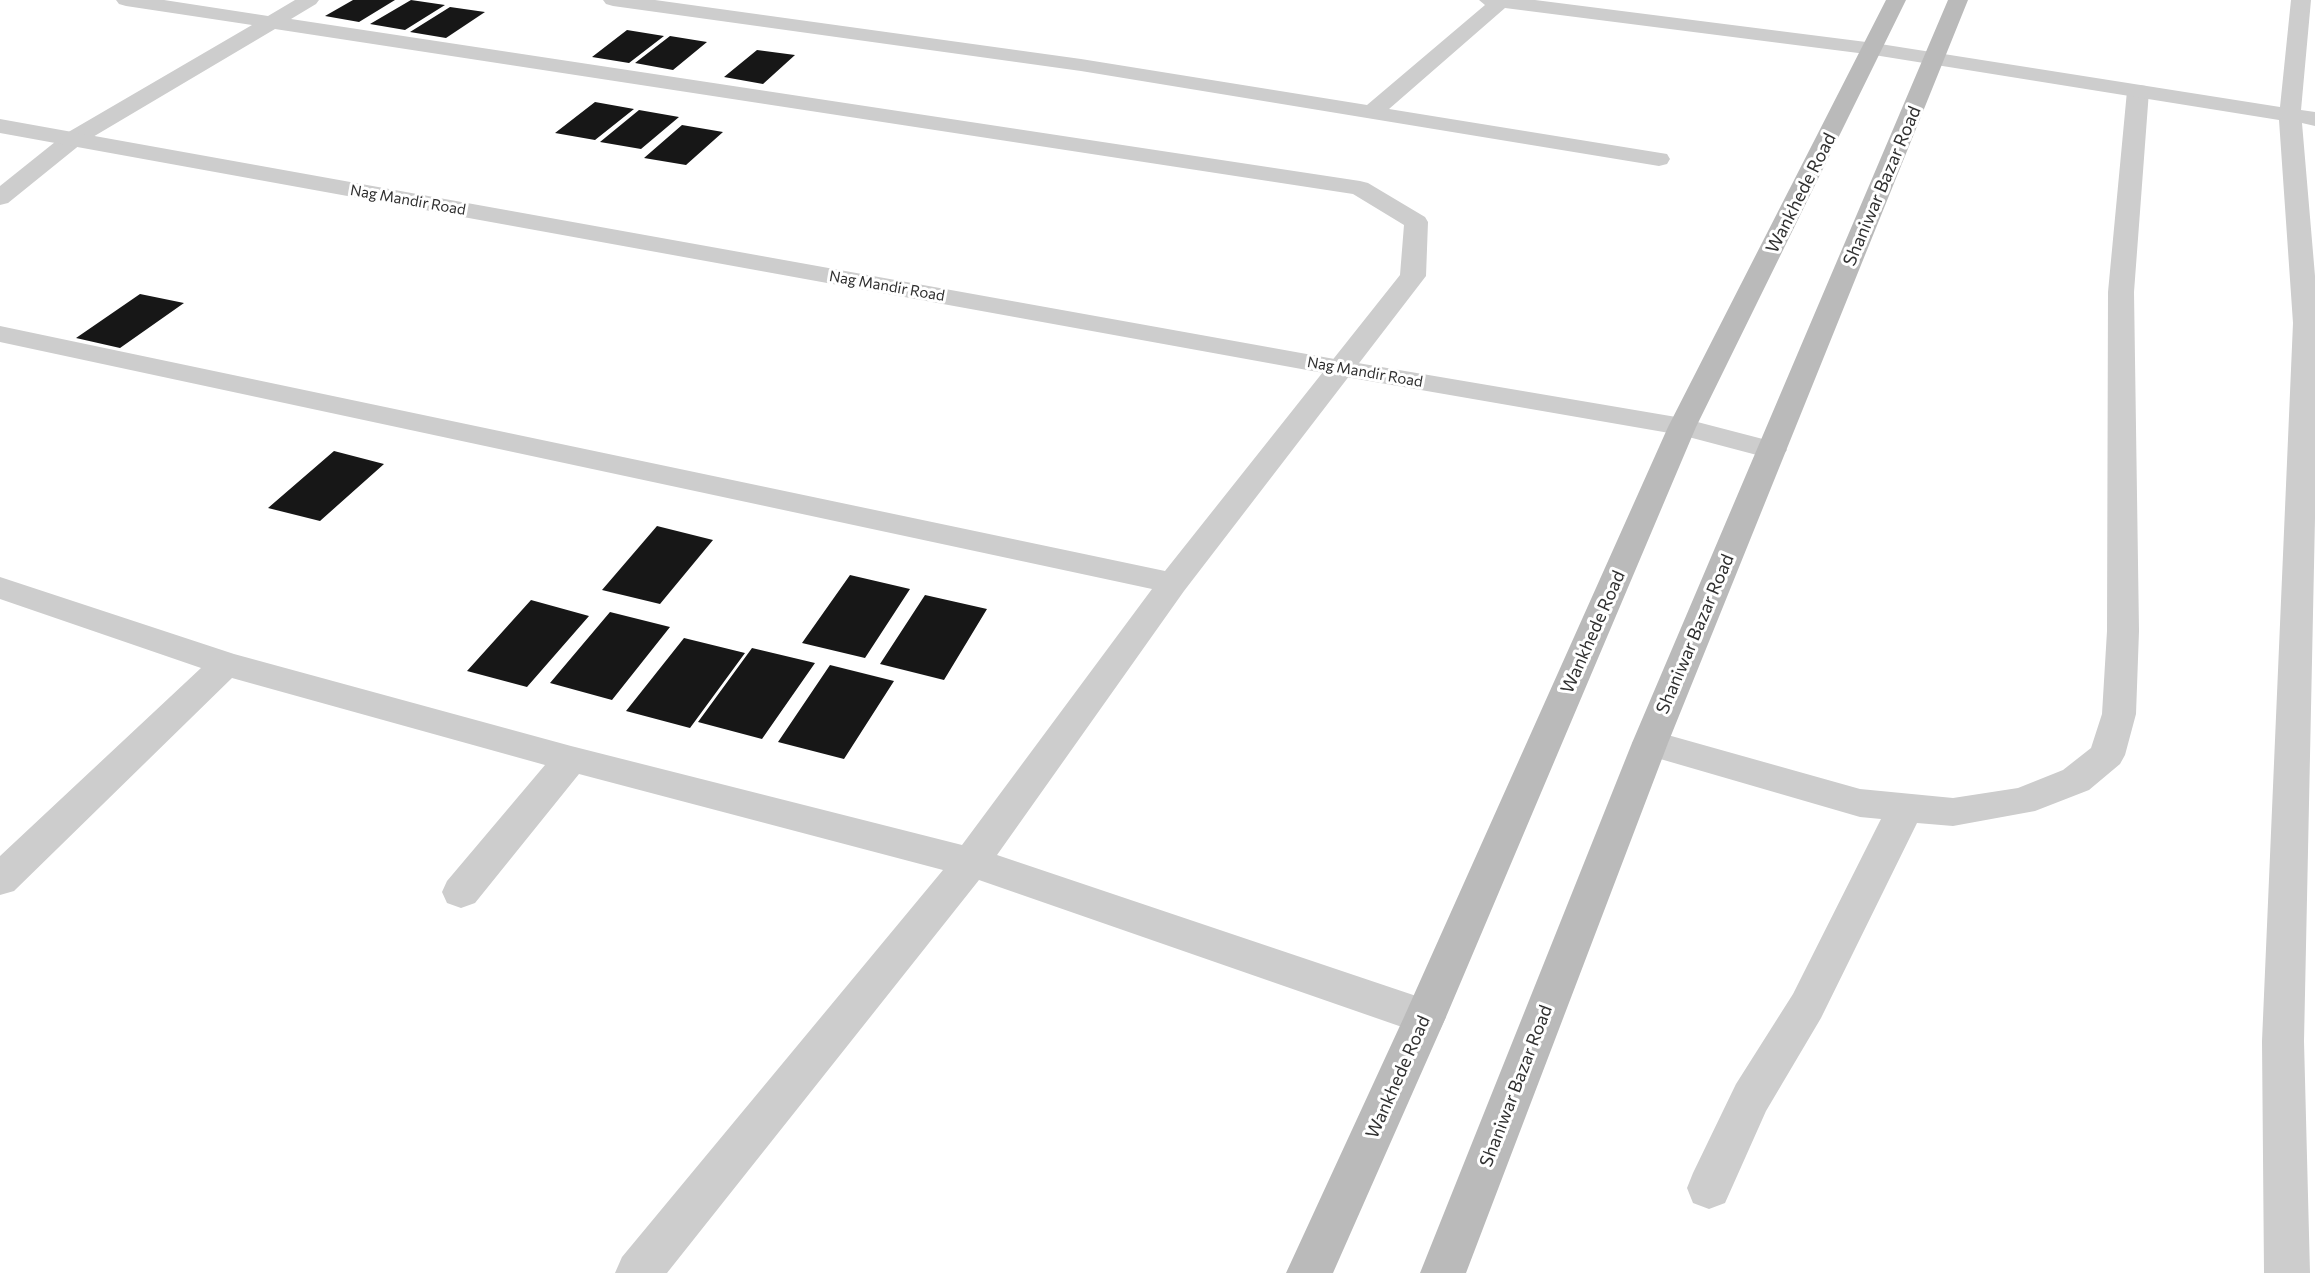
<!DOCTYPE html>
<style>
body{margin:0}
canvas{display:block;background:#fff}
</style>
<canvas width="2315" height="1273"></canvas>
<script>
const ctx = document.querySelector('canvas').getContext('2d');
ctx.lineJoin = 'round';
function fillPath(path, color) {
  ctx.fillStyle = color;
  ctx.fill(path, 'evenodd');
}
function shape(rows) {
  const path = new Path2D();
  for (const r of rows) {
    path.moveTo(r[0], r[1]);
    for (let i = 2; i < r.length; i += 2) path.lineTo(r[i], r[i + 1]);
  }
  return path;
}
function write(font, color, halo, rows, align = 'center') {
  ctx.font = font + ' Commissioner,sans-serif';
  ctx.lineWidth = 6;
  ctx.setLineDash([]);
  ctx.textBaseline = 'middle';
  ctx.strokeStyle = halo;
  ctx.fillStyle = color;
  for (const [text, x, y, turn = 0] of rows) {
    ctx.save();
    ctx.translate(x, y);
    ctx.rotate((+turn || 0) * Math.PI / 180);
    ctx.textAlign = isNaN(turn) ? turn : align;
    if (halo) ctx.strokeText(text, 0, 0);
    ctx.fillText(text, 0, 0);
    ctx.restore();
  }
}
fillPath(shape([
 [353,0,395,0,359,22,325,16],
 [411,0,445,5,405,30,370,24],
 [450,7,485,12,446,38,410,32],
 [627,30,664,36,629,63,592,57],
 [670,36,707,42,673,70,635,63],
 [757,50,795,55,763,84,724,77],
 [595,102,634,109,595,140,555,133],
 [639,110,679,117,641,149,600,142],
 [682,125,723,132,686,165,644,158],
 [140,294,184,303,120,348,76,338],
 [334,451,384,464,320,521,268,508],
 [657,526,713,540,660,604,602,590],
 [850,575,910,589,865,658,802,643],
 [925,595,987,609,944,680,880,664],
 [531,600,589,616,527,687,467,671],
 [610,612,670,627,612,700,550,683],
 [684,638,745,653,690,728,626,711],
 [752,648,815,663,762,739,698,722],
 [830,665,894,681,844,759,778,742]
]), '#171717');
fillPath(shape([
 [2138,85,2146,86,2149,91,2134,292,2139,631,2136,714,2125,755,2120,764,2089,790,2035,811,1953,826,1917,823,1821,1018,1766,1111,1725,1203,1709,1209,1693,1203,1687,1188,1693,1173,1736,1084,1793,994,1881,819,1860,817,1650,756,1638,752,1632,743,1638,734,1650,730,1860,789,1953,798,2018,788,2063,770,2091,748,2102,714,2107,631,2108,292,2127,91,2130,86,2138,85]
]), '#cdcdcd');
fillPath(shape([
 [116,0,164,0,268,16,295,0,319,0,316,4,291,19,1360,181,1368,183,1425,217,1428,222,1426,276,1184,591,997,855,1440,1004,1446,1017,1440,1030,1425,1035,979,880,667,1273,615,1273,622,1257,943,870,579,774,475,903,461,908,447,903,442,892,447,881,545,765,232,678,14,891,0,895,0,856,201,668,0,599,0,577,234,654,571,746,962,845,1152,589,0,342,0,326,1165,571,1400,275,1404,225,1353,194,275,29,81,144,8,203,0,205,0,186,65,134,252,25,126,6,119,4,116,0],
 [603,0,655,0,1081,59,1367,105,1485,5,1479,0,1535,0,1874,43,2280,107,2291,0,2311,0,2301,110,2315,112,2315,126,2302,123,2315,276,2315,518,2304,1041,2310,1273,2264,1273,2262,1041,2293,323,2279,120,1874,55,1505,8,1389,109,1667,154,1670,159,1667,164,1659,166,1081,71,613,6,606,4,603,0]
]), '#cdcdcd');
fillPath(shape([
 [0,119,1340,360,1682,418,1782,444,1787,450,1782,456,1772,459,1681,435,1340,376,0,133,0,119]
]), '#cdcdcd');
fillPath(shape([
 [1886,0,1906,0,1696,427,1446,1017,1333,1273,1286,1273,1404,1017,1668,427,1886,0],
 [1948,0,1968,0,1668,743,1466,1273,1420,1273,1632,743,1948,0]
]), '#bababa');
write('15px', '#303030', '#fff', [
 ["Nag Mandir Road",408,200,10],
 ["Nag Mandir Road",887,286,10],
 ["Nag Mandir Road",1365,372,10]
]);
write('18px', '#303030', '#fff', [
 ["Shaniwar Bazar Road",1882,186,-67],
 ["Wankhede Road",1801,193,-63],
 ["Wankhede Road",1593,632,-66],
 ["Shaniwar Bazar Road",1695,634,-67],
 ["Wankhede Road",1398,1077,-66],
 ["Shaniwar Bazar Road",1516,1086,-69]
]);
</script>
